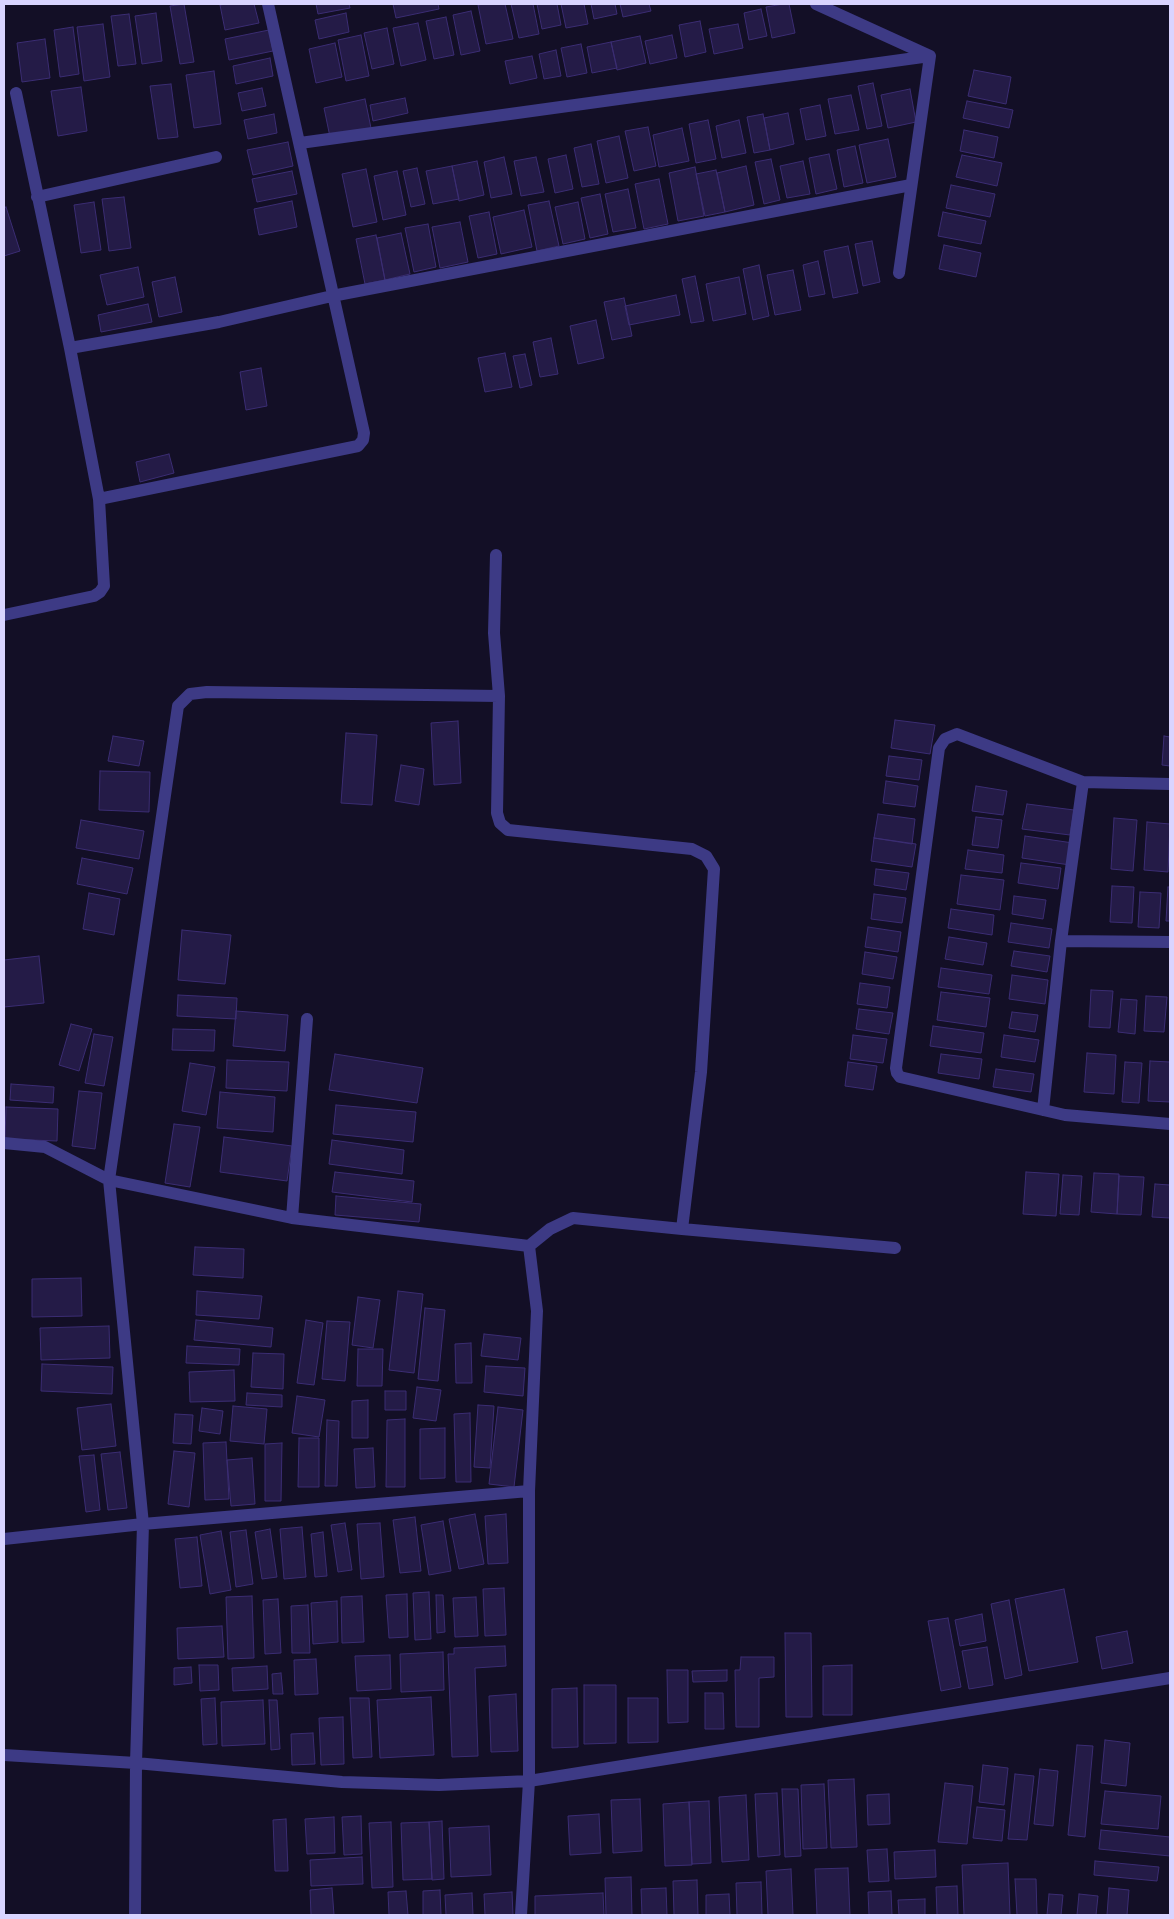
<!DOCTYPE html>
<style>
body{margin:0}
#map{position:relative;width:1174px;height:1919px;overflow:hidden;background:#130f26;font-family:Ubuntu,sans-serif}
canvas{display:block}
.frame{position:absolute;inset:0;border:5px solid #d9d4ff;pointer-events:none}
</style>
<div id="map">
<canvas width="1174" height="1919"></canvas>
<div class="frame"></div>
</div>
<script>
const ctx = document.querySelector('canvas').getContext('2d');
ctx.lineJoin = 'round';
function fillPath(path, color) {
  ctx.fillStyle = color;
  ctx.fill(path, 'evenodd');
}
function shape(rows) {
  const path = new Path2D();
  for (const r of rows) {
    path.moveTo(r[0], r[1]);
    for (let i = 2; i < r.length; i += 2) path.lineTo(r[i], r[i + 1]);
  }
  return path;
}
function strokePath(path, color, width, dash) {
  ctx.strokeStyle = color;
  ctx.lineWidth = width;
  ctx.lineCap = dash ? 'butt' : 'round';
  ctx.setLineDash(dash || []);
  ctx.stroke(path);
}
const building = shape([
 [184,4,194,62,180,64,170,6,184,4],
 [226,4,254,4,259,23,225,30,220,5,226,4],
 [316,4,349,4,350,8,318,14,316,4],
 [393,4,438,4,439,9,396,18,393,4],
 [484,4,505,4,513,39,486,44,478,5,484,4],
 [511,4,533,4,539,34,519,38,511,4],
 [537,4,557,4,561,25,542,29,537,4],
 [561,4,584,4,588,24,566,28,561,4],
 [591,4,615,4,617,14,594,19,591,4],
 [620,4,649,4,651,11,623,17,620,4],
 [783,4,789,4,795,33,772,38,766,7,783,4],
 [761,9,767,36,749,40,744,13,761,9],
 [471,11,480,51,461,55,453,15,471,11],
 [156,13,162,61,142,64,135,16,156,13],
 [346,13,349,32,319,39,315,20,346,13],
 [129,14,136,64,118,66,111,16,129,14],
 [446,17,454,55,434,59,426,21,446,17],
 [700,21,706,52,685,57,679,25,700,21],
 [418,23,426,60,401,66,393,28,418,23],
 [103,24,110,77,84,81,77,27,103,24],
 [738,24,743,48,714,54,709,29,738,24],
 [73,27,79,74,60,77,54,30,73,27],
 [387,28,394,64,372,69,364,33,387,28],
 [269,30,273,51,229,60,225,39,269,30],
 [361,35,369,76,346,81,338,40,361,35],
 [672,35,677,58,650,64,645,41,672,35],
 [640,36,646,63,617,70,611,42,640,36],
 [45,39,50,78,22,82,17,43,45,39],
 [611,42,617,68,592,73,587,47,611,42],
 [335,43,342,77,316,83,309,49,335,43],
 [581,44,587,73,567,77,561,48,581,44],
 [556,50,561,76,544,79,539,54,556,50],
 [532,56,537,78,510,84,505,61,532,56],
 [270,58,273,76,236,84,233,66,270,58],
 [974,70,1011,77,1006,104,968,96,974,70],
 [214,71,221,124,194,128,186,75,214,71],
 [873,83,882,126,867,129,858,86,873,83],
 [171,84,178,137,158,139,150,86,171,84],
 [81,87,87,131,58,136,51,91,81,87],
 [262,88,266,106,242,111,238,93,262,88],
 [910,89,916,122,888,128,881,95,910,89],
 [851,95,859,130,835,134,828,99,851,95],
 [405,98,408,113,373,121,370,105,405,98],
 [365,99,371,128,330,137,324,108,365,99],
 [967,101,1013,110,1009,128,963,118,967,101],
 [820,105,826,136,806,140,800,109,820,105],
 [788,113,794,144,770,150,764,118,788,113],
 [274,114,277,133,248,139,244,120,274,114],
 [763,114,770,150,754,153,747,117,763,114],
 [708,120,716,159,696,163,689,124,708,120],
 [739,120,746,153,722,158,716,126,739,120],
 [648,127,656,166,634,171,625,131,648,127],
 [682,128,689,161,659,167,653,135,682,128],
 [964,130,998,137,994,158,960,151,964,130],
 [619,136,628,178,606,183,597,141,619,136],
 [888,139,896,177,867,183,859,145,888,139],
 [288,142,293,166,253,175,247,150,288,142],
 [591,144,599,184,582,187,574,148,591,144],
 [855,146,863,183,844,187,837,150,855,146],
 [829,154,837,189,816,194,809,158,829,154],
 [566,155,573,189,555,193,548,159,566,155],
 [962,155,1002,163,997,186,956,177,962,155],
 [504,157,512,194,491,198,484,162,504,157],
 [536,157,544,192,521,196,514,161,536,157],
 [771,159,780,200,764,204,755,162,771,159],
 [477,161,484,195,459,201,452,166,477,161],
 [803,161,810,194,787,198,780,166,803,161],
 [452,166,459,199,433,204,426,171,452,166],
 [746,166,754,205,725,212,717,173,746,166],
 [695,167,704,216,678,221,669,173,695,167],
 [417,168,425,204,411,207,403,171,417,168],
 [366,169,377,222,353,227,342,174,366,169],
 [716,170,725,212,705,216,696,174,716,170],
 [292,171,297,194,257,202,252,179,292,171],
 [397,171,406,215,383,220,374,176,397,171],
 [659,179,668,224,644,229,635,184,659,179],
 [951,185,995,194,990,217,946,208,951,185],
 [628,189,636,228,613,232,605,194,628,189],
 [600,194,608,234,590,238,581,198,600,194],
 [124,197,131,248,109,251,102,199,124,197],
 [292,201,297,227,259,235,254,209,292,201],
 [549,201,559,246,537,251,528,205,549,201],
 [94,202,101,250,81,253,74,205,94,202],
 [578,202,585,239,563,244,555,207,578,202],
 [6,207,20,251,4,256,4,208,6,207],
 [524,210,532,247,501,254,493,217,524,210],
 [489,212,497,254,478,258,469,216,489,212],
 [943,212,986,221,981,244,938,236,943,212],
 [460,222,468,262,440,268,432,227,460,222],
 [428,224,436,267,414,272,405,228,428,224],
 [401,233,410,274,385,280,377,238,401,233],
 [376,235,385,280,365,284,356,239,376,235],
 [872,241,880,282,863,286,855,244,872,241],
 [944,245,981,253,976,277,939,269,944,245],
 [848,246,858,293,833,298,824,251,848,246],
 [818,261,825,294,809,297,803,265,818,261],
 [759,265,769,316,753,320,743,269,759,265],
 [138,267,144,297,107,305,100,275,138,267],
 [793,270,801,310,775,315,767,275,793,270],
 [695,276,704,321,691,323,682,279,695,276],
 [175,277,182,312,159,317,152,282,175,277],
 [739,277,746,314,713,321,706,284,739,277],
 [676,295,680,315,629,325,625,306,676,295],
 [624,298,632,336,612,340,604,302,624,298],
 [148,304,152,322,101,332,98,315,148,304],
 [596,320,604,358,578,364,570,326,596,320],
 [551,338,558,374,540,377,533,342,551,338],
 [505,353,512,387,485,392,478,358,505,353],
 [525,354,532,385,520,388,513,356,525,354],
 [261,368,267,406,246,410,240,372,261,368],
 [169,454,174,473,140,482,136,462,169,454],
 [895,720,935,725,930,754,891,748,895,720],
 [458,721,461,783,434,785,431,723,458,721],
 [346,733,377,735,372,805,341,803,346,733],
 [113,736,144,741,139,766,108,761,113,736],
 [1164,736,1170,737,1170,766,1162,765,1164,736],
 [889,756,922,760,919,780,886,776,889,756],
 [401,765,424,769,419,805,395,801,401,765],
 [100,771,150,772,149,812,99,810,100,771],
 [886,781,918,786,915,807,883,803,886,781],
 [976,786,1007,791,1003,815,972,811,976,786],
 [1027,804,1074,810,1070,835,1022,829,1027,804],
 [878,814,915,819,912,844,874,838,878,814],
 [976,817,1002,820,998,848,972,845,976,817],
 [1114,818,1137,820,1133,871,1111,869,1114,818],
 [81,820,144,831,139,859,76,848,81,820],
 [1147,822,1170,824,1168,872,1144,870,1147,822],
 [1025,836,1073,843,1070,865,1022,858,1025,836],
 [874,838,916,844,912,867,871,861,874,838],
 [968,850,1004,855,1002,873,965,869,968,850],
 [82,858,133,868,127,894,77,884,82,858],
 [1021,863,1061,868,1058,889,1018,883,1021,863],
 [876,869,909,873,906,890,874,885,876,869],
 [961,875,1004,880,1000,910,957,904,961,875],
 [1112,886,1134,887,1132,923,1110,922,1112,886],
 [1168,887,1170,887,1170,921,1166,921,1168,887],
 [1140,892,1161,893,1159,928,1138,927,1140,892],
 [89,893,120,899,114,935,83,929,89,893],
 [874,894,906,898,902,923,871,919,874,894],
 [1014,896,1046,900,1043,919,1012,914,1014,896],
 [951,909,994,915,992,935,948,928,951,909],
 [1011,923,1052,929,1049,948,1008,942,1011,923],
 [868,927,901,932,898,952,865,947,868,927],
 [182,930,231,935,225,984,178,980,182,930],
 [949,937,987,943,983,965,945,959,949,937],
 [1014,951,1050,956,1047,972,1011,966,1014,951],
 [865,952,897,957,893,979,862,974,865,952],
 [39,956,44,1003,4,1007,4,960,39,956],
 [941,968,992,975,989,994,938,987,941,968],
 [1012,975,1048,980,1045,1004,1009,999,1012,975],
 [860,983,890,987,887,1008,857,1004,860,983],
 [1091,990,1113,991,1110,1028,1089,1027,1091,990],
 [941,992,990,998,986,1027,937,1020,941,992],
 [178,995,237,998,236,1019,177,1016,178,995],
 [1146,996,1167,997,1164,1032,1144,1031,1146,996],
 [1121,999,1137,1000,1135,1034,1118,1032,1121,999],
 [859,1009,893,1013,889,1034,856,1029,859,1009],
 [236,1011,288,1015,285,1051,233,1046,236,1011],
 [1012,1012,1038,1015,1035,1032,1009,1028,1012,1012],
 [71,1024,92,1029,79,1071,59,1065,71,1024],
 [933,1026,984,1033,981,1053,930,1046,933,1026],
 [173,1029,215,1030,214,1051,172,1050,173,1029],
 [94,1034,113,1037,104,1086,85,1083,94,1034],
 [853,1035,887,1039,883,1063,850,1059,853,1035],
 [1004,1035,1039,1040,1035,1062,1001,1057,1004,1035],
 [1087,1053,1116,1055,1114,1094,1084,1092,1087,1053],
 [335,1054,423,1068,417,1103,329,1090,335,1054],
 [941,1054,982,1059,979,1079,938,1073,941,1054],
 [227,1060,289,1062,287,1091,226,1088,227,1060],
 [1150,1061,1170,1062,1170,1102,1148,1101,1150,1061],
 [848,1062,877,1066,873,1090,845,1086,848,1062],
 [1125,1062,1142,1063,1139,1103,1122,1102,1125,1062],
 [190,1063,215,1067,206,1115,182,1111,190,1063],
 [996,1069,1034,1074,1031,1092,993,1087,996,1069],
 [11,1084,54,1087,53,1103,10,1100,11,1084],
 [79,1091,102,1093,95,1149,72,1146,79,1091],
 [220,1092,275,1097,273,1132,217,1128,220,1092],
 [336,1105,416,1112,413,1142,333,1134,336,1105],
 [6,1107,58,1109,57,1141,5,1139,6,1107],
 [174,1124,200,1127,190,1187,165,1183,174,1124],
 [224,1137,292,1146,287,1181,220,1172,224,1137],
 [332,1140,404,1150,402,1174,329,1164,332,1140],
 [335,1172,414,1181,412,1202,332,1192,335,1172],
 [1026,1172,1059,1174,1056,1216,1023,1214,1026,1172],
 [1094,1173,1119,1174,1117,1214,1091,1212,1094,1173],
 [1063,1175,1082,1176,1079,1215,1060,1214,1063,1175],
 [1119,1176,1144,1177,1141,1215,1117,1214,1119,1176],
 [1155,1184,1170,1185,1170,1218,1152,1217,1155,1184],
 [336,1196,421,1204,419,1222,335,1215,336,1196],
 [195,1247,244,1249,243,1278,193,1275,195,1247],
 [81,1278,82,1316,32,1317,32,1279,81,1278],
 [197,1291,262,1296,259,1319,196,1315,197,1291],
 [398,1291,423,1294,414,1373,389,1370,398,1291],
 [358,1297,380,1300,373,1348,352,1345,358,1297],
 [425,1308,445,1310,438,1381,418,1379,425,1308],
 [196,1320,273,1328,271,1347,194,1340,196,1320],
 [306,1320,323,1323,314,1385,297,1383,306,1320],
 [327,1321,350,1322,345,1381,322,1379,327,1321],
 [109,1326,110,1358,41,1360,40,1328,109,1326],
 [484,1334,521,1338,518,1360,481,1356,484,1334],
 [471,1343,472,1383,456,1383,455,1344,471,1343],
 [187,1346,240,1349,239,1365,186,1363,187,1346],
 [358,1349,383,1349,382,1386,357,1386,358,1349],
 [253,1353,284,1354,283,1389,251,1387,253,1353],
 [42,1364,113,1367,112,1394,41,1391,42,1364],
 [486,1366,525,1368,523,1396,484,1392,486,1366],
 [234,1370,235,1401,190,1402,189,1372,234,1370],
 [417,1387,441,1390,436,1421,413,1418,417,1387],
 [385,1391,406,1391,406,1410,385,1410,385,1391],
 [247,1393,282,1395,282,1407,246,1405,247,1393],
 [297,1396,325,1400,319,1437,292,1433,297,1396],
 [368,1400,368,1438,352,1438,352,1401,368,1400],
 [111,1404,116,1446,82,1450,77,1408,111,1404],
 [478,1405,494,1406,490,1468,474,1467,478,1405],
 [233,1406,267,1409,264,1444,230,1441,233,1406],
 [498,1407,523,1410,514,1487,489,1484,498,1407],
 [202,1408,223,1411,220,1434,199,1431,202,1408],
 [470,1413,471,1482,456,1482,454,1414,470,1413],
 [175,1414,193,1415,191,1444,173,1443,175,1414],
 [405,1419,405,1487,386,1487,387,1420,405,1419],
 [327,1420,339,1421,337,1486,325,1486,327,1420],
 [445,1428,445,1478,420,1479,420,1429,445,1428],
 [299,1438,319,1438,319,1487,298,1487,299,1438],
 [226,1442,229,1499,205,1500,203,1443,226,1442],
 [282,1443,281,1501,265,1501,265,1444,282,1443],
 [373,1448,375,1487,356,1488,354,1449,373,1448],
 [174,1451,195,1453,189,1507,168,1504,174,1451],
 [120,1452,127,1508,108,1510,101,1454,120,1452],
 [94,1455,100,1510,86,1512,79,1456,94,1455],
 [252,1458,255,1504,231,1506,227,1460,252,1458],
 [475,1514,484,1564,459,1569,449,1519,475,1514],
 [506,1514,508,1563,488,1564,485,1516,506,1514],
 [415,1517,421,1571,400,1573,393,1520,415,1517],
 [443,1521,451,1571,429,1575,421,1525,443,1521],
 [345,1523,352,1570,338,1572,331,1525,345,1523],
 [380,1523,384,1577,361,1579,357,1524,380,1523],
 [302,1527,306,1577,284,1579,280,1529,302,1527],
 [270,1529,277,1577,262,1579,255,1532,270,1529],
 [246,1530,253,1584,236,1587,230,1532,246,1530],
 [221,1531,231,1590,210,1594,200,1535,221,1531],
 [323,1532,327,1576,315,1577,311,1534,323,1532],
 [197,1537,202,1586,180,1588,175,1539,197,1537],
 [504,1588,506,1635,485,1636,483,1589,504,1588],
 [1064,1589,1078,1662,1029,1671,1015,1599,1064,1589],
 [429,1592,431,1639,415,1640,413,1593,429,1592],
 [407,1594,408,1637,389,1638,386,1595,407,1594],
 [436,1595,443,1595,445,1632,437,1633,436,1595],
 [252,1596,254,1658,228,1659,226,1597,252,1596],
 [362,1596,364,1642,342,1643,341,1597,362,1596],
 [476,1597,478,1636,455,1637,453,1598,476,1597],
 [278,1599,281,1653,265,1654,263,1600,278,1599],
 [1009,1600,1022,1675,1005,1679,991,1604,1009,1600],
 [337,1601,338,1642,313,1644,311,1603,337,1601],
 [308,1605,310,1653,292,1653,291,1606,308,1605],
 [982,1614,986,1641,960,1646,955,1620,982,1614],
 [948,1618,961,1687,941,1691,928,1621,948,1618],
 [222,1626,224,1657,178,1659,177,1628,222,1626],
 [1127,1631,1133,1663,1102,1669,1096,1637,1127,1631],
 [785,1633,811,1633,812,1717,786,1717,785,1633],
 [505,1646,506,1666,475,1668,478,1756,452,1757,448,1654,454,1654,454,1648,505,1646],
 [987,1647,993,1685,969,1689,962,1651,987,1647],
 [443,1652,444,1690,401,1692,400,1654,443,1652],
 [390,1655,391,1689,357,1691,355,1656,390,1655],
 [741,1657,774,1657,774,1677,759,1678,759,1727,736,1727,735,1670,740,1670,741,1657],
 [316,1659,318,1694,295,1695,294,1660,316,1659],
 [199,1665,218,1665,219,1690,200,1691,199,1665],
 [852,1665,852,1715,823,1715,823,1666,852,1665],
 [267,1666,268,1689,233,1691,232,1668,267,1666],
 [191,1667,192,1683,174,1685,174,1668,191,1667],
 [667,1670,688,1670,688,1722,668,1723,667,1670],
 [727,1670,727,1681,693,1682,692,1671,727,1670],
 [281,1673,283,1694,273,1694,272,1674,281,1673],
 [584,1685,616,1685,616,1743,584,1744,584,1685],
 [577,1688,578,1747,552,1748,552,1689,577,1688],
 [705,1693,723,1693,724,1729,705,1729,705,1693],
 [516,1694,518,1751,491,1752,489,1696,516,1694],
 [431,1697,434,1755,380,1758,377,1700,431,1697],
 [215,1698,217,1744,203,1745,201,1699,215,1698],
 [350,1698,369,1698,372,1757,353,1758,350,1698],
 [628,1698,658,1698,658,1742,628,1743,628,1698],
 [263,1700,265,1744,222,1746,221,1702,263,1700],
 [269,1700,277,1700,280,1749,271,1750,269,1700],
 [343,1717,344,1764,321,1765,319,1718,343,1717],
 [313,1733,315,1764,292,1765,291,1734,313,1733],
 [1105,1740,1130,1743,1126,1786,1101,1783,1105,1740],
 [1077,1745,1093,1746,1085,1837,1068,1835,1077,1745],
 [983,1765,1008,1768,1004,1805,979,1802,983,1765],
 [1040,1769,1058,1771,1053,1826,1034,1824,1040,1769],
 [1015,1774,1034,1776,1027,1840,1008,1839,1015,1774],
 [854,1779,857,1847,831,1848,828,1780,854,1779],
 [945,1783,973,1786,967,1844,938,1842,945,1783],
 [824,1784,827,1848,803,1849,801,1785,824,1784],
 [782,1789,798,1789,801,1856,785,1857,782,1789],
 [1105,1791,1161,1796,1158,1829,1101,1824,1105,1791],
 [777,1793,780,1855,758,1857,755,1794,777,1793],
 [889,1794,890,1824,868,1825,867,1795,889,1794],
 [746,1795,749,1860,722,1862,719,1797,746,1795],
 [640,1799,642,1851,613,1853,611,1800,640,1799],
 [709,1801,711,1863,692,1864,689,1802,709,1801],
 [689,1802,692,1865,665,1866,663,1804,689,1802],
 [977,1807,1005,1810,1002,1841,973,1838,977,1807],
 [599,1814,601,1853,570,1855,568,1816,599,1814],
 [361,1816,362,1854,344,1855,342,1817,361,1816],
 [334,1817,335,1853,307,1854,305,1819,334,1817],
 [286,1819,288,1871,275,1871,273,1820,286,1819],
 [442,1821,444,1879,432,1880,429,1822,442,1821],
 [391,1822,393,1887,372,1888,369,1823,391,1822],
 [429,1822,432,1879,403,1880,401,1823,429,1822],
 [489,1826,491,1875,451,1877,449,1828,489,1826],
 [1101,1830,1170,1837,1170,1856,1099,1849,1101,1830],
 [887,1849,889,1881,869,1882,867,1850,887,1849],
 [935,1850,936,1877,895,1879,894,1852,935,1850],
 [362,1857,363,1884,311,1886,310,1860,362,1857],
 [1095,1861,1159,1867,1157,1881,1094,1875,1095,1861],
 [1008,1863,1010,1915,964,1915,962,1865,1008,1863],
 [848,1868,850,1915,817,1915,815,1869,848,1868],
 [791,1869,793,1915,768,1915,766,1871,791,1869],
 [631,1877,632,1915,606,1915,605,1878,631,1877],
 [1015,1879,1036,1879,1037,1915,1017,1915,1015,1879],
 [697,1880,698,1915,674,1915,673,1881,697,1880],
 [761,1882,762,1915,737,1915,736,1883,761,1882],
 [957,1886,958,1915,937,1915,936,1887,957,1886],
 [332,1888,334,1915,311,1915,310,1890,332,1888],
 [666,1888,667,1915,642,1915,641,1889,666,1888],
 [1109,1888,1129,1890,1127,1915,1107,1915,1109,1888],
 [440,1890,441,1915,423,1915,423,1891,440,1890],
 [406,1891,408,1915,389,1915,388,1892,406,1891],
 [891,1891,892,1915,869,1915,868,1892,891,1891],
 [512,1892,513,1915,485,1915,484,1894,512,1892],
 [472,1893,473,1915,446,1915,445,1895,472,1893],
 [603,1893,604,1915,535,1915,535,1896,603,1893],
 [729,1894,730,1915,706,1915,706,1895,729,1894],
 [1049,1894,1063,1895,1061,1915,1047,1915,1049,1894],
 [1079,1894,1098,1896,1096,1915,1077,1915,1079,1894],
 [925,1899,925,1915,899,1915,898,1900,925,1899]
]);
fillPath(building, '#241b47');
strokePath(building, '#3b2d73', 1);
strokePath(shape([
 [816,4,930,56],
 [300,143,930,56],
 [37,197,216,157],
 [899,273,930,56],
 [70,348,219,322,332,296,911,185],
 [99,499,358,446,363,440,364,433,268,4],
 [496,555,494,633,499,696],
 [4,615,94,596,100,592,104,586,99,499,70,348,16,93],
 [1170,784,1083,782,957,734,945,739,939,748,896,1068,897,1073,900,1077,1065,1115,1170,1124],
 [1061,941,1170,942],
 [1043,1110,1061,941,1083,782],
 [4,1143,45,1147,109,1180,292,1218,529,1246,537,1311,529,1491,529,1781,521,1915],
 [292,1218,307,1019],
 [682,1229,895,1248],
 [4,1539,143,1524,529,1491],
 [4,1755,136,1763,342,1782,439,1785,529,1781,1170,1678],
 [135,1915,136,1763,143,1524,109,1180,178,706,190,694,207,692,499,696,497,813,500,823,508,830,692,849,706,856,714,869,701,1072,682,1229,573,1218,550,1229,529,1246]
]), '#3d3a85', 12);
</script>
